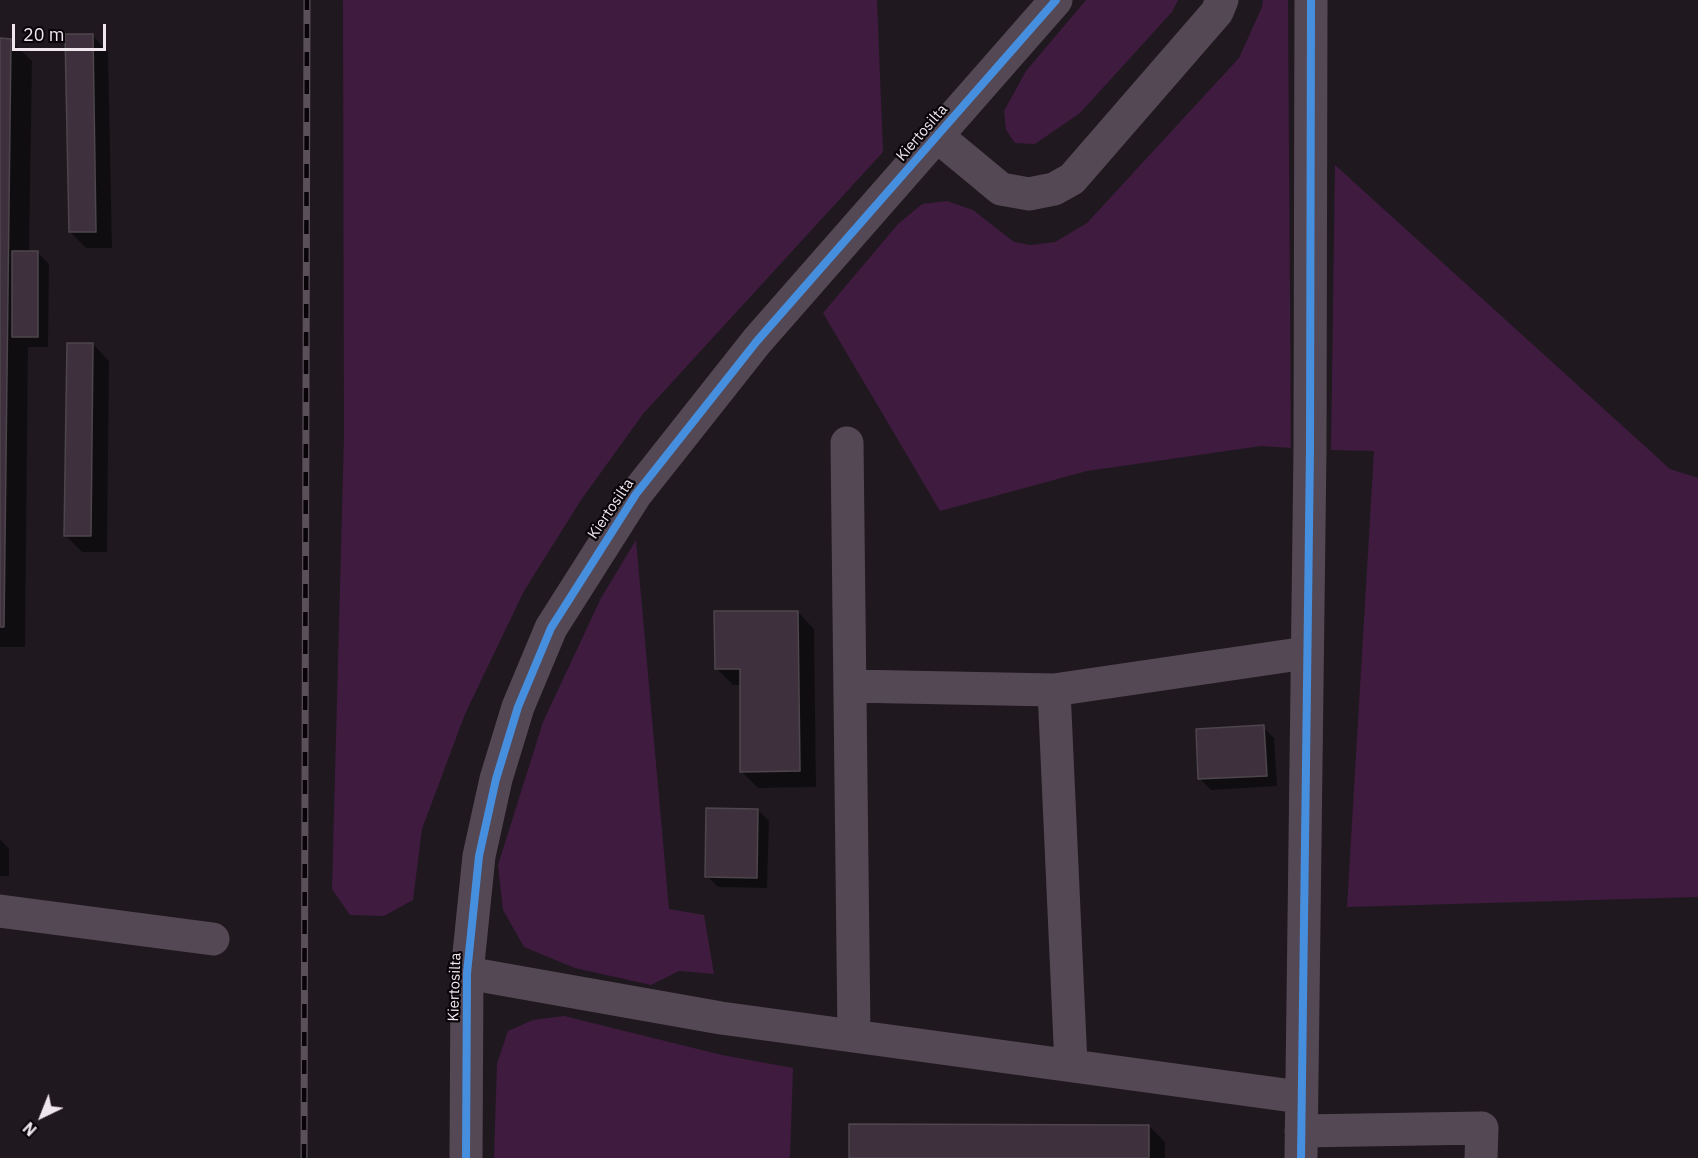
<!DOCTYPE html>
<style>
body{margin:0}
#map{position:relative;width:1698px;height:1158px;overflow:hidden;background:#1f191f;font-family:"IBM Plex Sans",sans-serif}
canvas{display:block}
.north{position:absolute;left:12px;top:1086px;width:60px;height:60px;-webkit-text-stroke:4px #080408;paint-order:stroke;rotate:223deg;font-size:16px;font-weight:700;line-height:24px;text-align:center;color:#efe6ee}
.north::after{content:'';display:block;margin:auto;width:21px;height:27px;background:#efe6ee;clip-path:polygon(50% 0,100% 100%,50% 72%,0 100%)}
.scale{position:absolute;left:12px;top:24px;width:94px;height:27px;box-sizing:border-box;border:3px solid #efe6ee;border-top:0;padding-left:8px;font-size:18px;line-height:21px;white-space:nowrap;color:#efe6ee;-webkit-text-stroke:4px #080408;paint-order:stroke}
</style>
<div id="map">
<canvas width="1698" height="1158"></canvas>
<div class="north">N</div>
<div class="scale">20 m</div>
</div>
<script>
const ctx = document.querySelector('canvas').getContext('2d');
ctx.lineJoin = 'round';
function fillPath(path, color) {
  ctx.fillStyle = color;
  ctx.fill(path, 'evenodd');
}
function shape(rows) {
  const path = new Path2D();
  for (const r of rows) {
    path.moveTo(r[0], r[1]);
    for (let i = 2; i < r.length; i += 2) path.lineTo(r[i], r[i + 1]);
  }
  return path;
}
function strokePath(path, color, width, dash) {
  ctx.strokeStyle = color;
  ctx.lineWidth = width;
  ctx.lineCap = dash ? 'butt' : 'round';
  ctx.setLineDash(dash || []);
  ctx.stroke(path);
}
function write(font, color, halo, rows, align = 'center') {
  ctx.font = font + ' "IBM Plex Sans",sans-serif';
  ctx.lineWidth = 4.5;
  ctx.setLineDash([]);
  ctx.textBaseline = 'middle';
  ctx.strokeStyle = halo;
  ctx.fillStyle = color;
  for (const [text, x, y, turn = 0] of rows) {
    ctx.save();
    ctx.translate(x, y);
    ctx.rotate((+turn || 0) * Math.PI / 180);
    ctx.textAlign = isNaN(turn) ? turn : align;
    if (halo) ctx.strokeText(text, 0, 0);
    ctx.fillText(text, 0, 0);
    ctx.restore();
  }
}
fillPath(shape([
 [343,0,877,0,883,152,643,414,581,500,524,591,465,714,422,829,413,900,384,916,350,915,332,889,344,436],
 [1086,0,1178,0,1172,12,1080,113,1035,144,1015,143,1006,130,1004,111,1026,71],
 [1263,0,1288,0,1291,448,1261,446,1087,471,940,511,823,313,898,224,922,204,947,201,973,210,1014,242,1031,245,1055,242,1087,223,1239,58,1262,7],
 [1335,165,1670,469,1698,478,1698,897,1347,907,1374,451,1331,450],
 [636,540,669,909,704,915,714,974,679,971,651,985,575,968,524,947,503,910,498,865,543,722,601,598],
 [564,1016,722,1055,793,1068,790,1158,494,1158,497,1064,508,1031,533,1020]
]), '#3f1b3f');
fillPath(shape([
 [92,35,108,52,112,248,86,248,70,232],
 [0,40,10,40,32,61,29,253,38,253,49,264,48,347,28,347,25,647,0,647],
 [93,344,109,361,107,552,82,552,66,536],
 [798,612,814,629,816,787,758,788,742,772,741,685,733,685,717,669],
 [1263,727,1274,738,1277,786,1211,790,1200,779],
 [758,810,769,821,767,888,718,887,707,876],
 [0,839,9,849,9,876,0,876],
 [1149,1126,1165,1142,1165,1158,851,1158]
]), '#0007');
const building = shape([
 [65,34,93,34,96,232,69,232,65,34],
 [0,38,11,39,4,627,0,627,0,38],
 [12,251,38,251,38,337,12,337,12,251],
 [67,343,93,343,91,536,64,536,67,343],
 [714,611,798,611,800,771,740,772,740,669,715,669,714,611],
 [1264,725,1267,776,1198,779,1196,729,1264,725],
 [706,808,758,809,757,878,705,877,706,808],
 [849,1124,1149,1125,1149,1158,849,1158,849,1124]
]);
fillPath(building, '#3f303e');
strokePath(building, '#4d464c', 1.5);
strokePath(shape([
 [937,136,1001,189,1029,194,1054,189,1072,179,1217,12,1222,0],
 [847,443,854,1036],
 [850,686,1054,690,1306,653],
 [1054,690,1071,1065],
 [0,911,213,939],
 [467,973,721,1018,1300,1097],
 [1301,1131,1482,1128,1481,1158],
 [466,1158,467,973,479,856,496,779,518,707,551,628,636,494,757,341,1056,0],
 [1301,1158,1310,449,1311,0]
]), '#554855', 33);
const rail = shape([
 [304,1158,307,0]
]);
strokePath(rail, '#5a505a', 7);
strokePath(rail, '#080408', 4.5, [14]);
strokePath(shape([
 [466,1158,467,973,479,856,496,779,518,707,551,628,636,494,757,341,1056,0],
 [1301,1158,1310,449,1311,0]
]), '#468fdf', 8);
write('15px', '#efe6ee', '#080408', [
 ["Kiertosilta",922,133,-49],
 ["Kiertosilta",611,509,-56],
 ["Kiertosilta",455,987,-88]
]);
</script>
